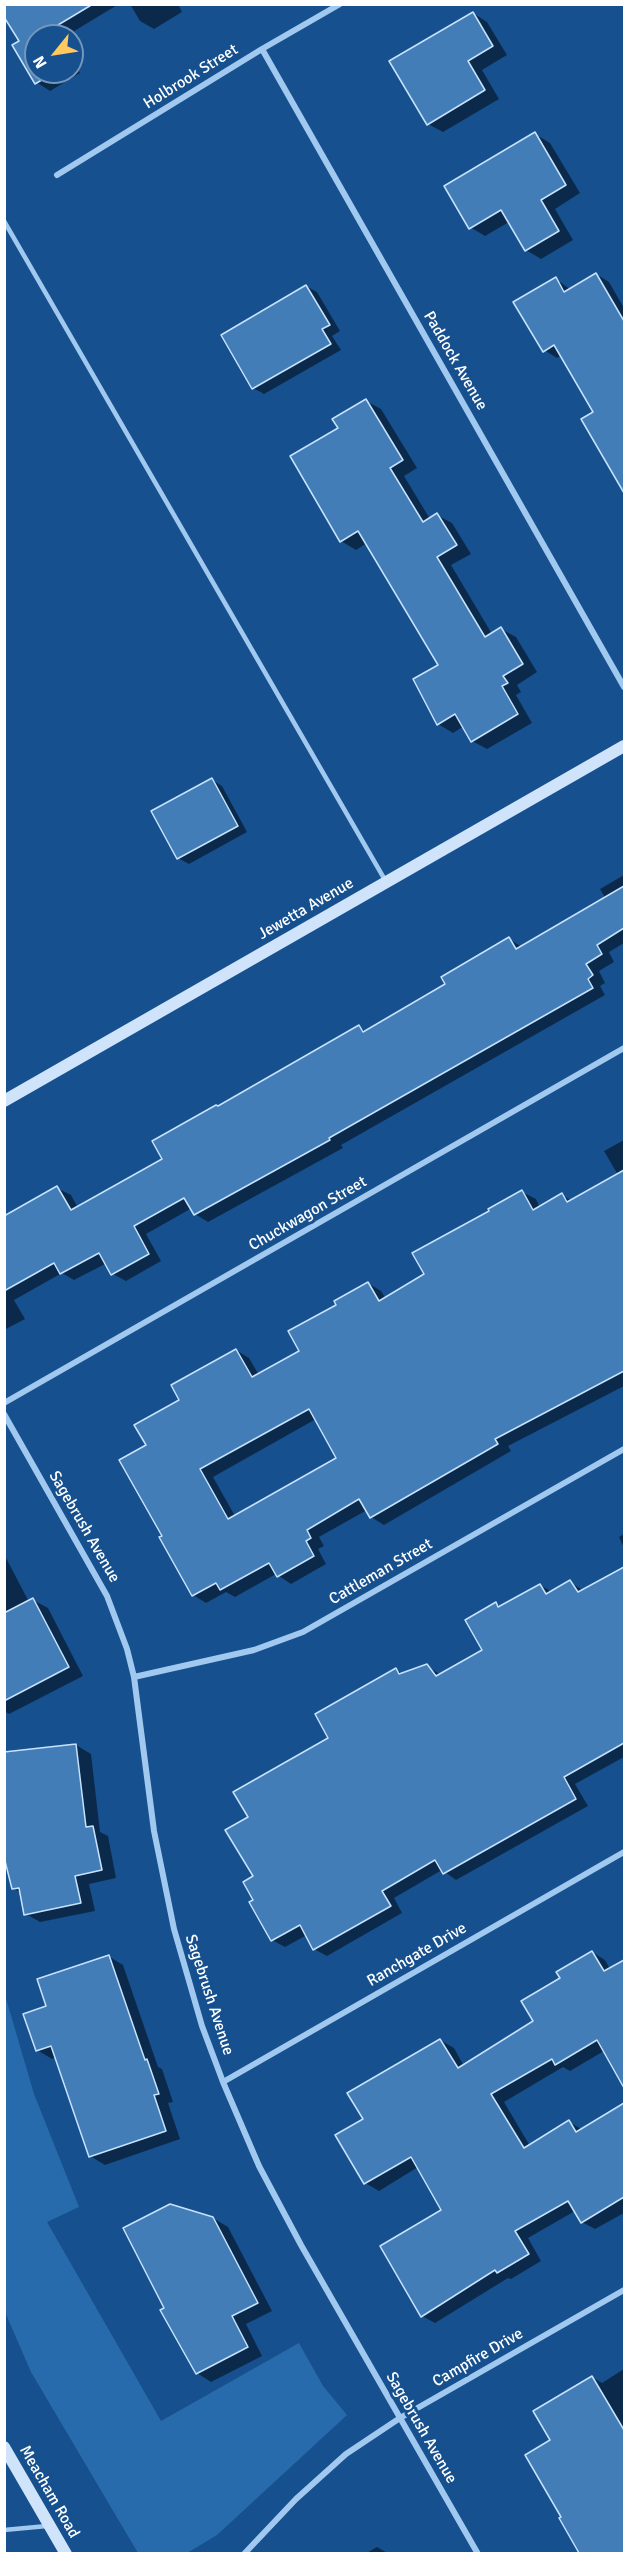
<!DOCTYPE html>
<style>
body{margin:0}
#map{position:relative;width:629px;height:2558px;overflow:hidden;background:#16508e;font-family:Signika,sans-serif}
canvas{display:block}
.frame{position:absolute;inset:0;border:6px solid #fff;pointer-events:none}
.north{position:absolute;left:24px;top:24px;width:60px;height:60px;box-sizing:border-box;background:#16508e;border:2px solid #7396bb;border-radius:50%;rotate:240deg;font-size:16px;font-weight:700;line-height:24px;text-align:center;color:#fff}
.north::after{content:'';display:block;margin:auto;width:21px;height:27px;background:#ffc960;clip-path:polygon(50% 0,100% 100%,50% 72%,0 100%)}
</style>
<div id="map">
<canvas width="629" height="2558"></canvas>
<div class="frame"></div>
<div class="north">N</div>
</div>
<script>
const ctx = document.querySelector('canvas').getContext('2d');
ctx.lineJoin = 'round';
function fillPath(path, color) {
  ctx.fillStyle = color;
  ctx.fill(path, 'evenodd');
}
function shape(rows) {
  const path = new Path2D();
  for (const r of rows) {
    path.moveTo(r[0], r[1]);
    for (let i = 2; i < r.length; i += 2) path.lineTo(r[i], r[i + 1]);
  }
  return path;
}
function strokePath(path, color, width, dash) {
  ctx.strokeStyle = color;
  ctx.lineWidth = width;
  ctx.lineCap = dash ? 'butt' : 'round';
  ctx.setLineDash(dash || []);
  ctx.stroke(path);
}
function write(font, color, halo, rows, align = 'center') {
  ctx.font = font + ' Signika,sans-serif';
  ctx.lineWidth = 6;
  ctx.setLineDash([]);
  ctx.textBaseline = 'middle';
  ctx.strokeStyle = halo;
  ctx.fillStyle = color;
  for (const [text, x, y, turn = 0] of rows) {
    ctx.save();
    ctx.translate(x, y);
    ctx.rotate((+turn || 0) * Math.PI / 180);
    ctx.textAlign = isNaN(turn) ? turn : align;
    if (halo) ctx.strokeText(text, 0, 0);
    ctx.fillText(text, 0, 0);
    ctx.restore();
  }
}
fillPath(shape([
 [5,1995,34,2094,79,2207,47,2222,161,2421,299,2343,323,2386,347,2415,217,2535,187,2553,138,2553,31,2372,5,2312]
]), '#286bac');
fillPath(shape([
 [4,4,119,4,66,36,36,36,36,72,72,72,72,58,80,73,50,91,36,82],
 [130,4,178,4,182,12,154,29,140,21],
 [473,13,487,22,507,55,482,70,499,99,443,132,428,124],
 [535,134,550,143,580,193,555,209,573,240,541,259,526,250,509,222,485,236,470,227],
 [596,274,609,282,624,308,624,470,622,471,595,412,562,355,557,358,544,350,556,279,571,290],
 [306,286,317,292,340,331,332,336,341,350,264,394,253,388],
 [366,401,381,409,417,468,404,476,430,519,437,515,452,523,471,554,451,565,492,634,501,629,516,637,537,672,517,685,521,692,516,695,532,723,487,749,472,741,464,726,453,733,438,724,425,703,440,665,367,543,356,550,341,541,340,429],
 [212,780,222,786,247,832,189,864,178,858],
 [624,875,624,943,609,952,614,962,599,971,605,983,600,986,605,995,341,1145,343,1148,208,1222,195,1214,192,1208,146,1234,161,1261,126,1281,113,1274,107,1263,74,1280,62,1273,14,1300,25,1319,4,1330,4,1218,57,1188,71,1195,78,1208,164,1160,219,1108,359,1027,367,1032,447,984,509,939,522,947,606,899,600,889],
 [624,1140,624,1386,508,1446,511,1451,384,1525,371,1517,367,1510,319,1537,324,1546,318,1549,326,1564,291,1584,276,1574,235,1597,226,1592,206,1603,193,1595,164,1536,148,1446,181,1400,236,1350,249,1358,259,1375,301,1351,338,1305,368,1283,381,1291,386,1299,426,1275,491,1212,522,1192,536,1199,540,1208,562,1195,572,1201,618,1175,604,1151],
 [316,1419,338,1459,235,1516,213,1477],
 [624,1534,624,1548,619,1537],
 [4,1554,29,1602,33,1600,48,1608,83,1676,9,1714,4,1711],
 [624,1569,624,1757,575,1784,588,1806,456,1880,442,1870,394,1898,402,1913,327,1956,314,1949,307,1935,285,1947,272,1940,255,1900,250,1818,396,1670,403,1674,427,1666,441,1675,484,1651,496,1604,501,1607,540,1585,552,1592,570,1582,584,1591],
 [76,1745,91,1754,100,1832,108,1836,116,1878,89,1884,95,1911,40,1922,26,1914,21,1893,13,1888],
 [592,1952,605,1960,610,1969,624,1961,624,2086,604,2051,570,2071,563,2067,504,2102,530,2146,569,2122,583,2130,624,2105,624,2213,595,2229,582,2222,575,2211,528,2238,541,2261,511,2279,508,2278,435,2323,422,2316,443,2210,418,2167,379,2191,365,2183,365,2119,440,2040,454,2048,464,2066,535,2021,562,1979],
 [108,1956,123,1965,158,2067,162,2069,173,2102,168,2103,180,2139,105,2165,90,2156,56,2057,52,2059,37,2050,48,2007],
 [213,2218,228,2227,272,2311,246,2324,262,2356,211,2382,197,2373,166,2308],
 [624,2369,624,2554,582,2554,527,2456,552,2440,592,2377,602,2383],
 [377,2547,389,2554,365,2554]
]), '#0007');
const building = shape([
 [4,4,93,4,48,31,51,36,36,36,36,72,55,72,35,84,12,45,19,41,4,17,4,4],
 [473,12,493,46,468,61,485,90,427,125,389,61,473,12],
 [535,132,566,185,541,200,559,231,525,251,501,210,469,229,444,186,535,132],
 [596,273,624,321,624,493,581,419,593,412,554,345,543,352,513,302,556,277,564,292,596,273],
 [306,285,330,325,322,329,331,344,252,389,221,335,306,285],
 [366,399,403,460,390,468,423,522,437,513,457,545,437,557,485,637,501,627,523,664,503,676,508,683,502,686,518,714,471,742,455,714,437,725,413,679,438,665,358,531,340,542,290,456,338,428,332,419,366,399],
 [212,778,238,826,177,859,151,811,212,778],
 [624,886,624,928,597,945,602,954,586,964,593,975,588,979,593,988,329,1138,330,1140,194,1215,184,1198,134,1226,149,1254,111,1275,99,1253,60,1274,54,1263,4,1291,4,1216,57,1186,71,1210,162,1159,152,1141,216,1105,218,1106,359,1025,363,1032,445,984,441,977,509,937,516,949,624,886],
 [624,1170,624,1371,495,1439,498,1444,370,1518,359,1499,307,1530,311,1538,306,1541,314,1556,277,1577,269,1563,220,1590,216,1583,192,1596,159,1537,162,1536,119,1460,146,1445,134,1425,179,1400,171,1385,236,1349,252,1377,299,1351,288,1331,336,1305,334,1301,368,1282,379,1301,424,1274,412,1253,489,1211,488,1209,522,1190,533,1210,562,1193,567,1202,624,1170],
 [309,1409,336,1458,228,1519,200,1469,309,1409],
 [624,1567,624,1743,564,1777,576,1799,443,1874,435,1860,382,1891,391,1906,313,1950,300,1925,271,1941,249,1902,253,1900,243,1882,253,1876,225,1830,248,1817,233,1792,328,1738,315,1714,396,1668,399,1674,427,1664,436,1676,482,1650,465,1620,496,1602,498,1607,540,1584,546,1594,570,1580,578,1592,624,1567],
 [33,1598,69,1667,4,1701,4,1613,33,1598],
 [76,1744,86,1827,93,1826,102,1870,75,1876,81,1903,24,1915,19,1888,12,1889,4,1857,4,1752,76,1744],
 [592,1951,604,1971,624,1960,624,2088,597,2040,555,2065,552,2059,491,2094,524,2148,569,2120,576,2132,624,2103,624,2197,581,2223,568,2201,515,2231,529,2254,497,2273,495,2270,421,2317,380,2246,441,2210,411,2157,364,2184,335,2135,363,2119,347,2093,440,2039,458,2068,533,2021,521,2001,560,1978,556,1972,592,1951],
 [109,1955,145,2060,147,2059,159,2094,154,2095,166,2131,89,2157,51,2046,36,2051,23,2014,46,2006,37,1979,109,1955],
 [170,2204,213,2217,258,2303,232,2316,248,2347,196,2374,160,2310,164,2308,123,2228,170,2204],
 [592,2376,624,2430,624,2553,579,2553,559,2518,561,2517,525,2455,550,2440,533,2411,592,2376]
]);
fillPath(building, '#437db8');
strokePath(building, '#c7e2fb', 1.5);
strokePath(shape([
 [4,221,385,880],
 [4,2530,47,2526]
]), '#a1c9f0', 4.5);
strokePath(shape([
 [262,49,624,687],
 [57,175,262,49,340,4],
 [4,1403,624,1048],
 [4,1414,107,1596,127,1649,134,1677,154,1831,174,1929,202,2026,223,2082,259,2166,301,2245,478,2554],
 [134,1677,254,1650,303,1632,624,1449],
 [223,2082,624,1852],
 [244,2554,296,2499,346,2454,400,2418,624,2290]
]), '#a1c9f0', 6);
strokePath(shape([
 [4,1101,624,746],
 [4,2447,66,2554]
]), '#cfe4fb', 12);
write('16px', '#fff', '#16508e', [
 ["Holbrook Street",191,77,-32],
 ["Paddock Avenue",455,361,60],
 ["Jewetta Avenue",306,909,-30],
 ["Chuckwagon Street",308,1214,-30],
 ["Sagebrush Avenue",84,1527,60],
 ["Cattleman Street",381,1572,-30],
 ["Ranchgate Drive",417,1955,-30],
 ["Sagebrush Avenue",209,1995,72],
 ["Campfire Drive",478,2358,-30],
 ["Sagebrush Avenue",421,2428,60],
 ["Meacham Road",49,2492,60]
]);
</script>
